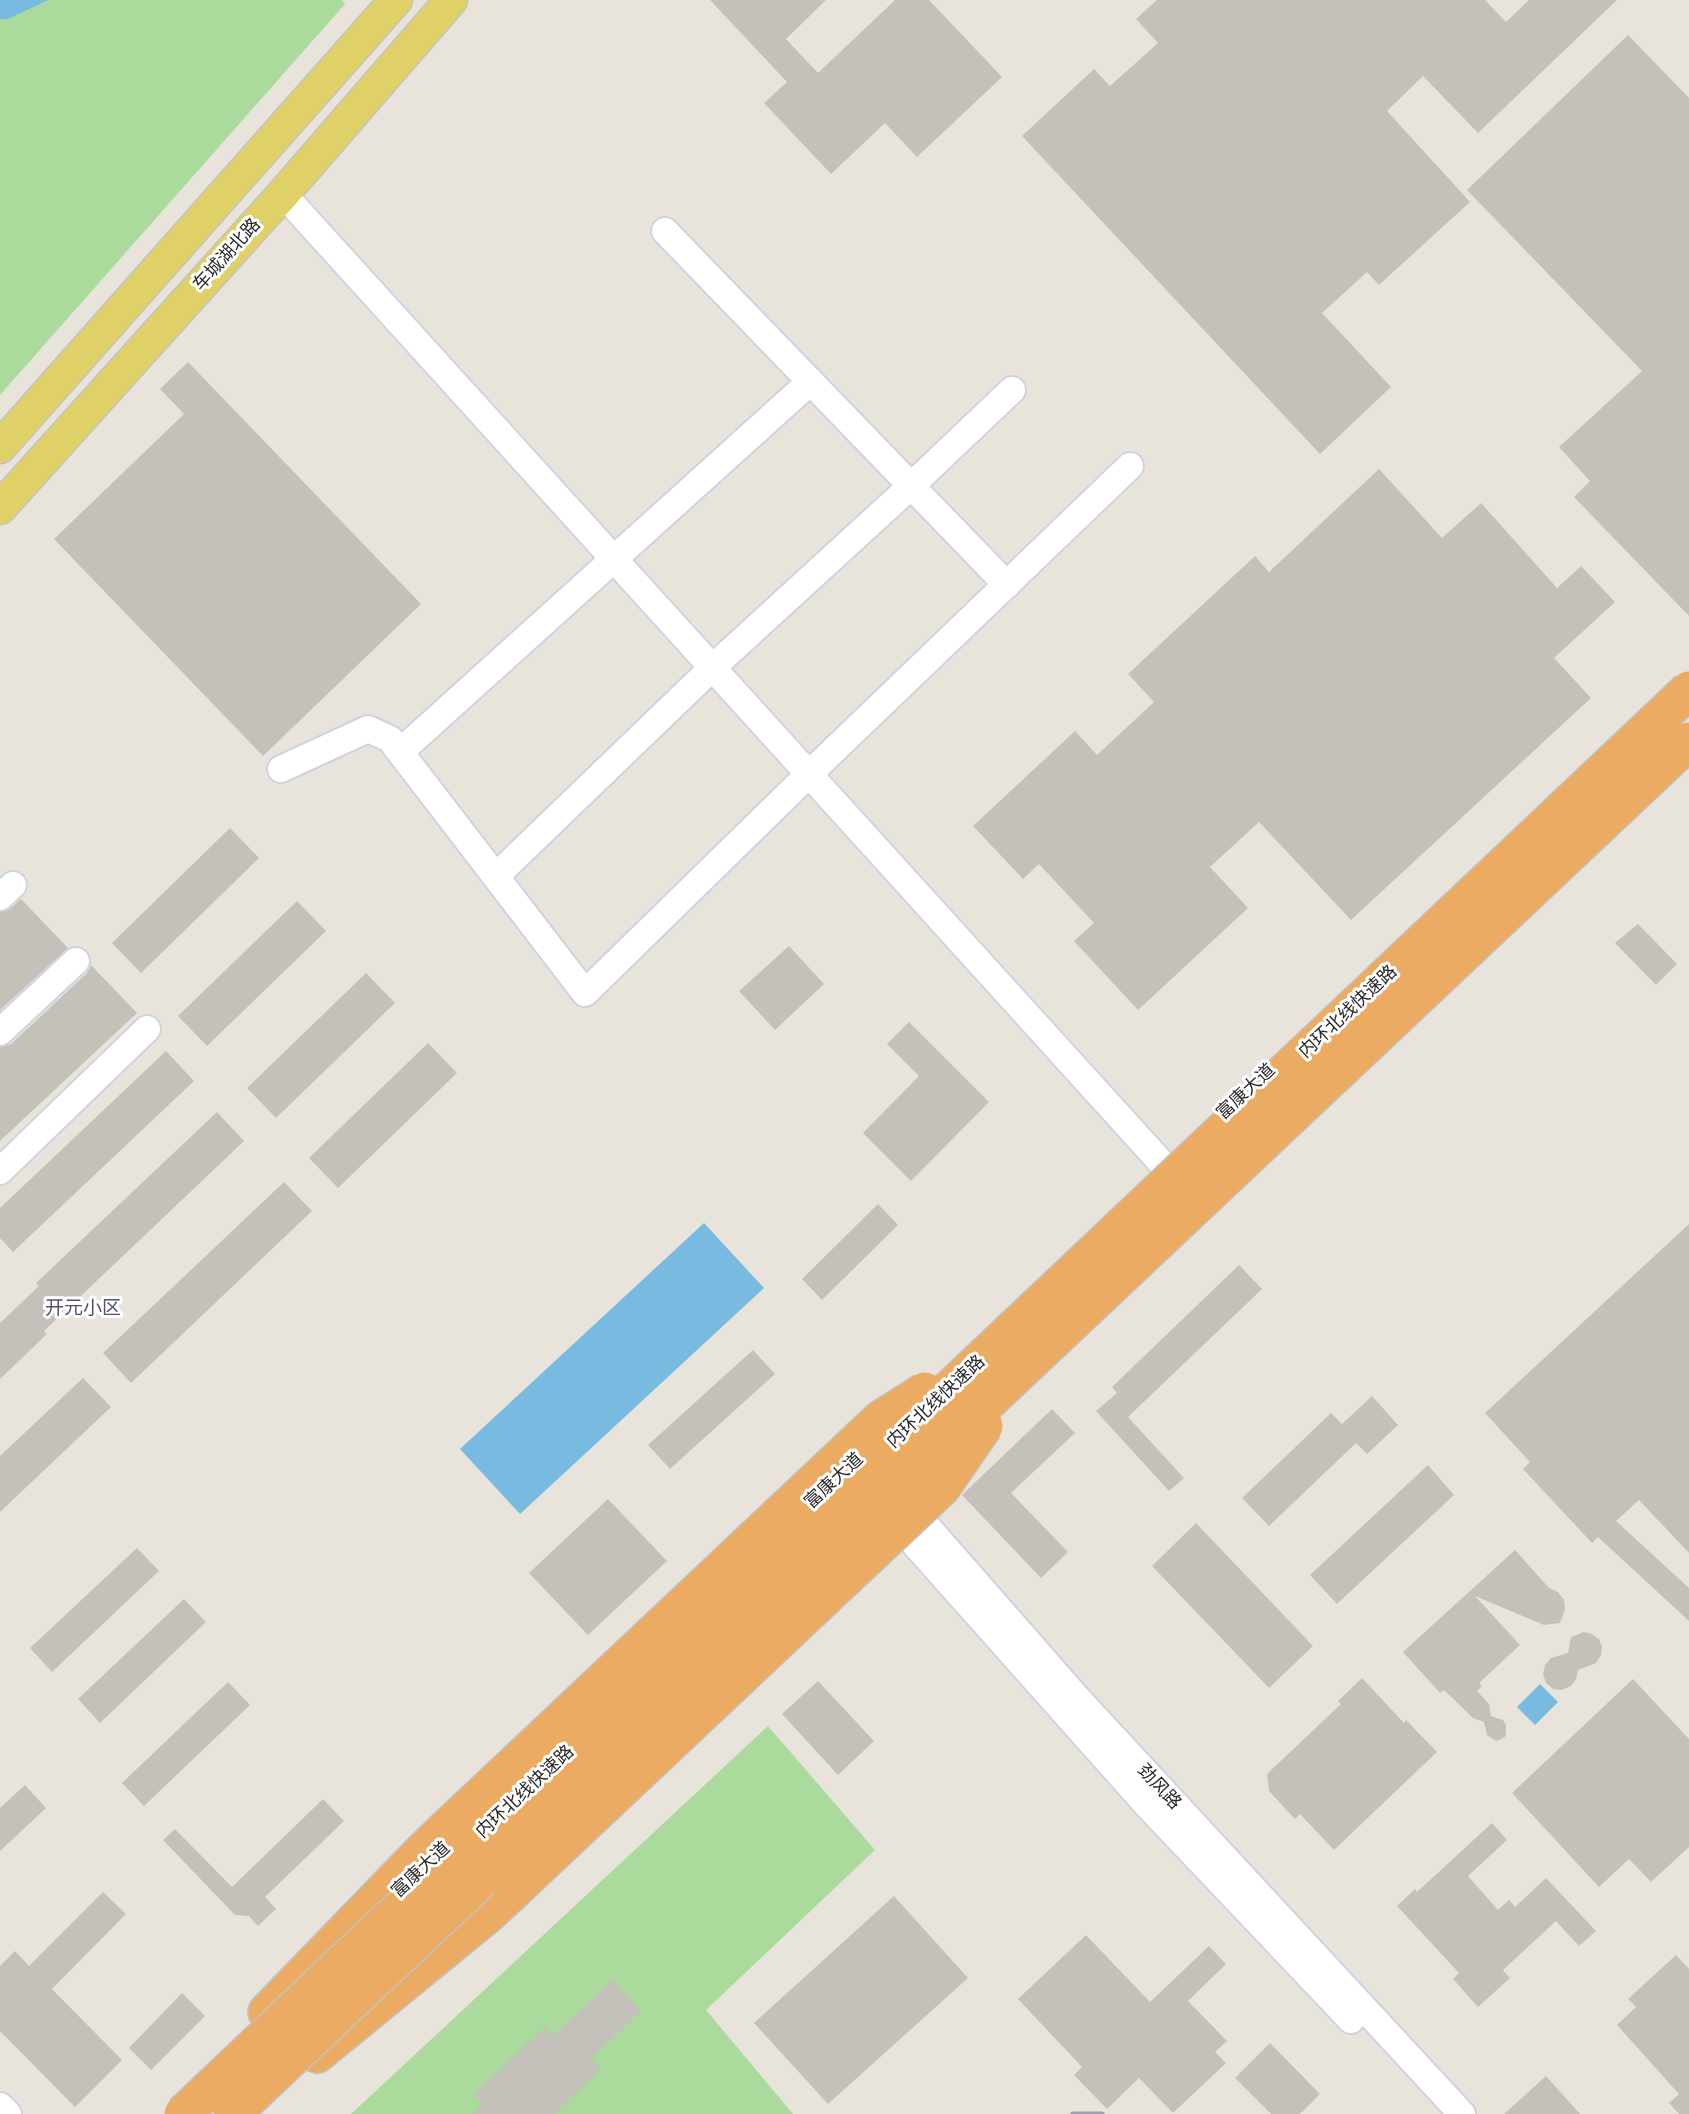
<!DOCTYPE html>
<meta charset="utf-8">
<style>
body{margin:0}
canvas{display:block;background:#e9e4db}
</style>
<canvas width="1689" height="2114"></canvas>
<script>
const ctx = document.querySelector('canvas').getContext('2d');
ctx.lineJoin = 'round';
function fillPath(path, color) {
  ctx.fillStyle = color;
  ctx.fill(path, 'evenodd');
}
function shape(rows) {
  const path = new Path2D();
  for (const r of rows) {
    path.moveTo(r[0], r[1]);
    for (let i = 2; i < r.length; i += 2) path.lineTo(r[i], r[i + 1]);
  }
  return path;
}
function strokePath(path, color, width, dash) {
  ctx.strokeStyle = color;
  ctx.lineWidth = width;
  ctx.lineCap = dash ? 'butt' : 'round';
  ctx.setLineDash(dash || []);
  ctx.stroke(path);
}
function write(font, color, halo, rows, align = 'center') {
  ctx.font = font + ' "Noto Sans","Noto Sans SC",sans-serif';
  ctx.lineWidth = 6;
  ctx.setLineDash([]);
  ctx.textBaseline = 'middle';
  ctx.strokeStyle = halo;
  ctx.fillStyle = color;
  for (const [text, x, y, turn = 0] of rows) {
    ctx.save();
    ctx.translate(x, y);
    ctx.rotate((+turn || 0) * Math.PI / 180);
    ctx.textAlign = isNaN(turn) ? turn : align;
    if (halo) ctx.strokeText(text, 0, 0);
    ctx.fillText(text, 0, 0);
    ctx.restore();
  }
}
fillPath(shape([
 [0,0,342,0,345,4,0,395],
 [768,1726,875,1850,706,2010,793,2114,351,2114]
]), '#abda9d');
fillPath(shape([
 [0,0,48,0,8,19,0,19],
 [704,1223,764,1288,520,1514,460,1449],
 [1540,1684,1558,1702,1535,1725,1517,1707]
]), '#78bae0');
fillPath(shape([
 [710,0,826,0,786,39,818,73,895,0,929,0,1002,77,917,157,885,123,831,174,764,103,787,82],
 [1157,0,1485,0,1506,22,1529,0,1617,0,1478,133,1423,76,1387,111,1470,202,1379,285,1367,272,1322,313,1391,387,1320,454,1022,136,1094,69,1110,86,1158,43,1136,19],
 [1628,35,1689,98,1689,616,1574,497,1590,481,1559,447,1642,371,1467,190],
 [188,362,421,604,263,756,54,539,184,414,160,389],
 [1379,469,1442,538,1481,503,1557,588,1581,566,1615,602,1554,658,1591,698,1351,920,1259,822,1210,867,1248,908,1138,1010,1074,941,1094,923,1039,864,1023,879,973,826,1075,731,1097,755,1154,702,1128,674,1255,556,1269,572],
 [230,828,259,858,141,973,112,943],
 [21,899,68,948,0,1010,0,912,10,909],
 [297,901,326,931,207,1046,178,1016],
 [1638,924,1677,964,1656,985,1615,943],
 [789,946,824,984,775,1030,739,991],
 [91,965,137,1013,0,1141,0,1047,11,1044,87,973],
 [366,973,395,1003,276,1118,247,1088],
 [909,1022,989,1102,911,1181,863,1133,919,1076,887,1044],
 [428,1043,457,1073,338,1188,309,1158],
 [166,1051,194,1081,13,1252,0,1238,0,1208],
 [217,1112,244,1141,44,1331,47,1334,0,1379,0,1323,39,1286,36,1283],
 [284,1182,312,1211,131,1383,103,1353],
 [878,1204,898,1225,822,1300,802,1279],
 [1689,1224,1689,1553,1639,1500,1616,1521,1689,1588,1689,1621,1598,1537,1592,1543,1523,1469,1530,1462,1485,1413],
 [1239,1265,1262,1289,1128,1417,1184,1478,1169,1491,1096,1411,1117,1393,1112,1387],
 [753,1350,775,1374,670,1469,648,1445],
 [83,1378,111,1407,0,1512,0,1456],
 [1372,1396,1398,1425,1367,1454,1356,1443,1269,1526,1242,1498,1331,1413,1342,1424],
 [1052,1409,1075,1433,1011,1493,1068,1552,1041,1578,962,1495],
 [1428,1465,1454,1495,1337,1604,1310,1575],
 [608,1499,667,1561,588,1635,529,1573],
 [1196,1523,1313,1646,1269,1688,1152,1566],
 [137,1548,159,1571,52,1672,30,1648],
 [1515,1550,1549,1588,1558,1592,1564,1600,1565,1609,1560,1623,1544,1625,1475,1596,1520,1645,1479,1683,1482,1686,1477,1691,1489,1704,1491,1716,1503,1720,1506,1725,1506,1736,1501,1739,1496,1741,1487,1735,1484,1722,1473,1718,1444,1690,1440,1693,1403,1652],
 [184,1599,206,1622,100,1723,78,1699],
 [1584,1632,1592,1634,1599,1639,1602,1647,1601,1655,1596,1663,1578,1670,1576,1679,1571,1686,1562,1690,1553,1689,1546,1683,1543,1674,1545,1665,1551,1658,1568,1653,1571,1637],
 [1362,1678,1404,1723,1406,1720,1437,1752,1334,1850,1300,1814,1295,1819,1269,1791,1267,1774,1341,1704,1338,1701],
 [1633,1679,1689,1739,1689,1847,1651,1882,1629,1859,1599,1887,1512,1793],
 [818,1681,874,1741,838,1775,782,1714],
 [228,1682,250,1705,144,1806,122,1783],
 [25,1785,46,1808,0,1851,0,1808],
 [323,1799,344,1821,265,1897,276,1909,258,1926,249,1916,235,1915,163,1840,175,1829,232,1887],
 [1492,1823,1507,1840,1468,1876,1498,1910,1509,1900,1515,1907,1546,1878,1596,1931,1579,1946,1556,1921,1503,1970,1510,1978,1478,2007,1453,1979,1459,1973,1397,1906,1415,1889,1417,1892],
 [103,1892,126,1914,52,1989,122,2060,75,2107,0,2031,0,1966,15,1951,29,1966],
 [894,1896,968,1978,828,2104,754,2023],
 [1086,1935,1150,2002,1209,1946,1226,1964,1188,2001,1227,2041,1215,2052,1226,2063,1173,2113,1139,2078,1107,2109,1074,2075,1082,2067,1018,1999],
 [1676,1955,1689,1969,1689,2114,1679,2114,1669,2103,1679,2094,1617,2025,1636,2007,1628,1999],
 [612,1980,641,2011,591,2059,601,2069,554,2114,472,2114,483,2103,474,2094,545,2027,553,2036],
 [182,1993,205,2016,151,2070,129,2048],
 [1270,2043,1320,2094,1300,2114,1271,2114,1235,2078],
 [1546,2076,1580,2114,1504,2114]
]), '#c4c1ba');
const minor = shape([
 [283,194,1166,1168],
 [665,231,1007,585],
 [400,752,810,382],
 [281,769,368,729,390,739,585,993,809,774,1130,466],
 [496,876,712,668,911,486,1012,390],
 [0,897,13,885],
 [0,1032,76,961],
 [0,1171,147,1029],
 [903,1499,1078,1699,1462,2114],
 [888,1514,1147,1805,1351,2020],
 [0,2106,8,2114]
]);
const major = shape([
 [0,447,396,0],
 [0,508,283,194,451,0]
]);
const highway = shape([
 [267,2012,421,1853,450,1825],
 [317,2054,487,1915,513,1891]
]);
strokePath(minor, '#d0d2df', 30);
strokePath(major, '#c3c3c3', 35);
strokePath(highway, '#c3c3c3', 40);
strokePath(minor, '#fff', 26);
strokePath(major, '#e0d068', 32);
strokePath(highway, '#ebab63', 37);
strokePath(shape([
 [1073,2114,1102,2114]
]), '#9e9fb0', 5);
const highwayBridge = shape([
 [450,1825,881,1419,925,1391],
 [513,1891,942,1487,984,1426],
 [183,2114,1689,690],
 [232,2114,1689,741]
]);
strokePath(highwayBridge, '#c3c3c3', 40, []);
strokePath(highwayBridge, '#ebab63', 37);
write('18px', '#282828', '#fff', [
 ["车城湖北路",227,255,-48],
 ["内环北线快速路",1348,1012,-43],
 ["富康大道",1246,1092,-43],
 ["内环北线快速路",936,1402,-43],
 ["富康大道",834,1481,-43],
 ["劲风路",1159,1787,47],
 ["内环北线快速路",525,1792,-43],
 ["富康大道",421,1870,-43]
]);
write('19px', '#4e5173', '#fff', [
 ["开元小区",83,1309]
]);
</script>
